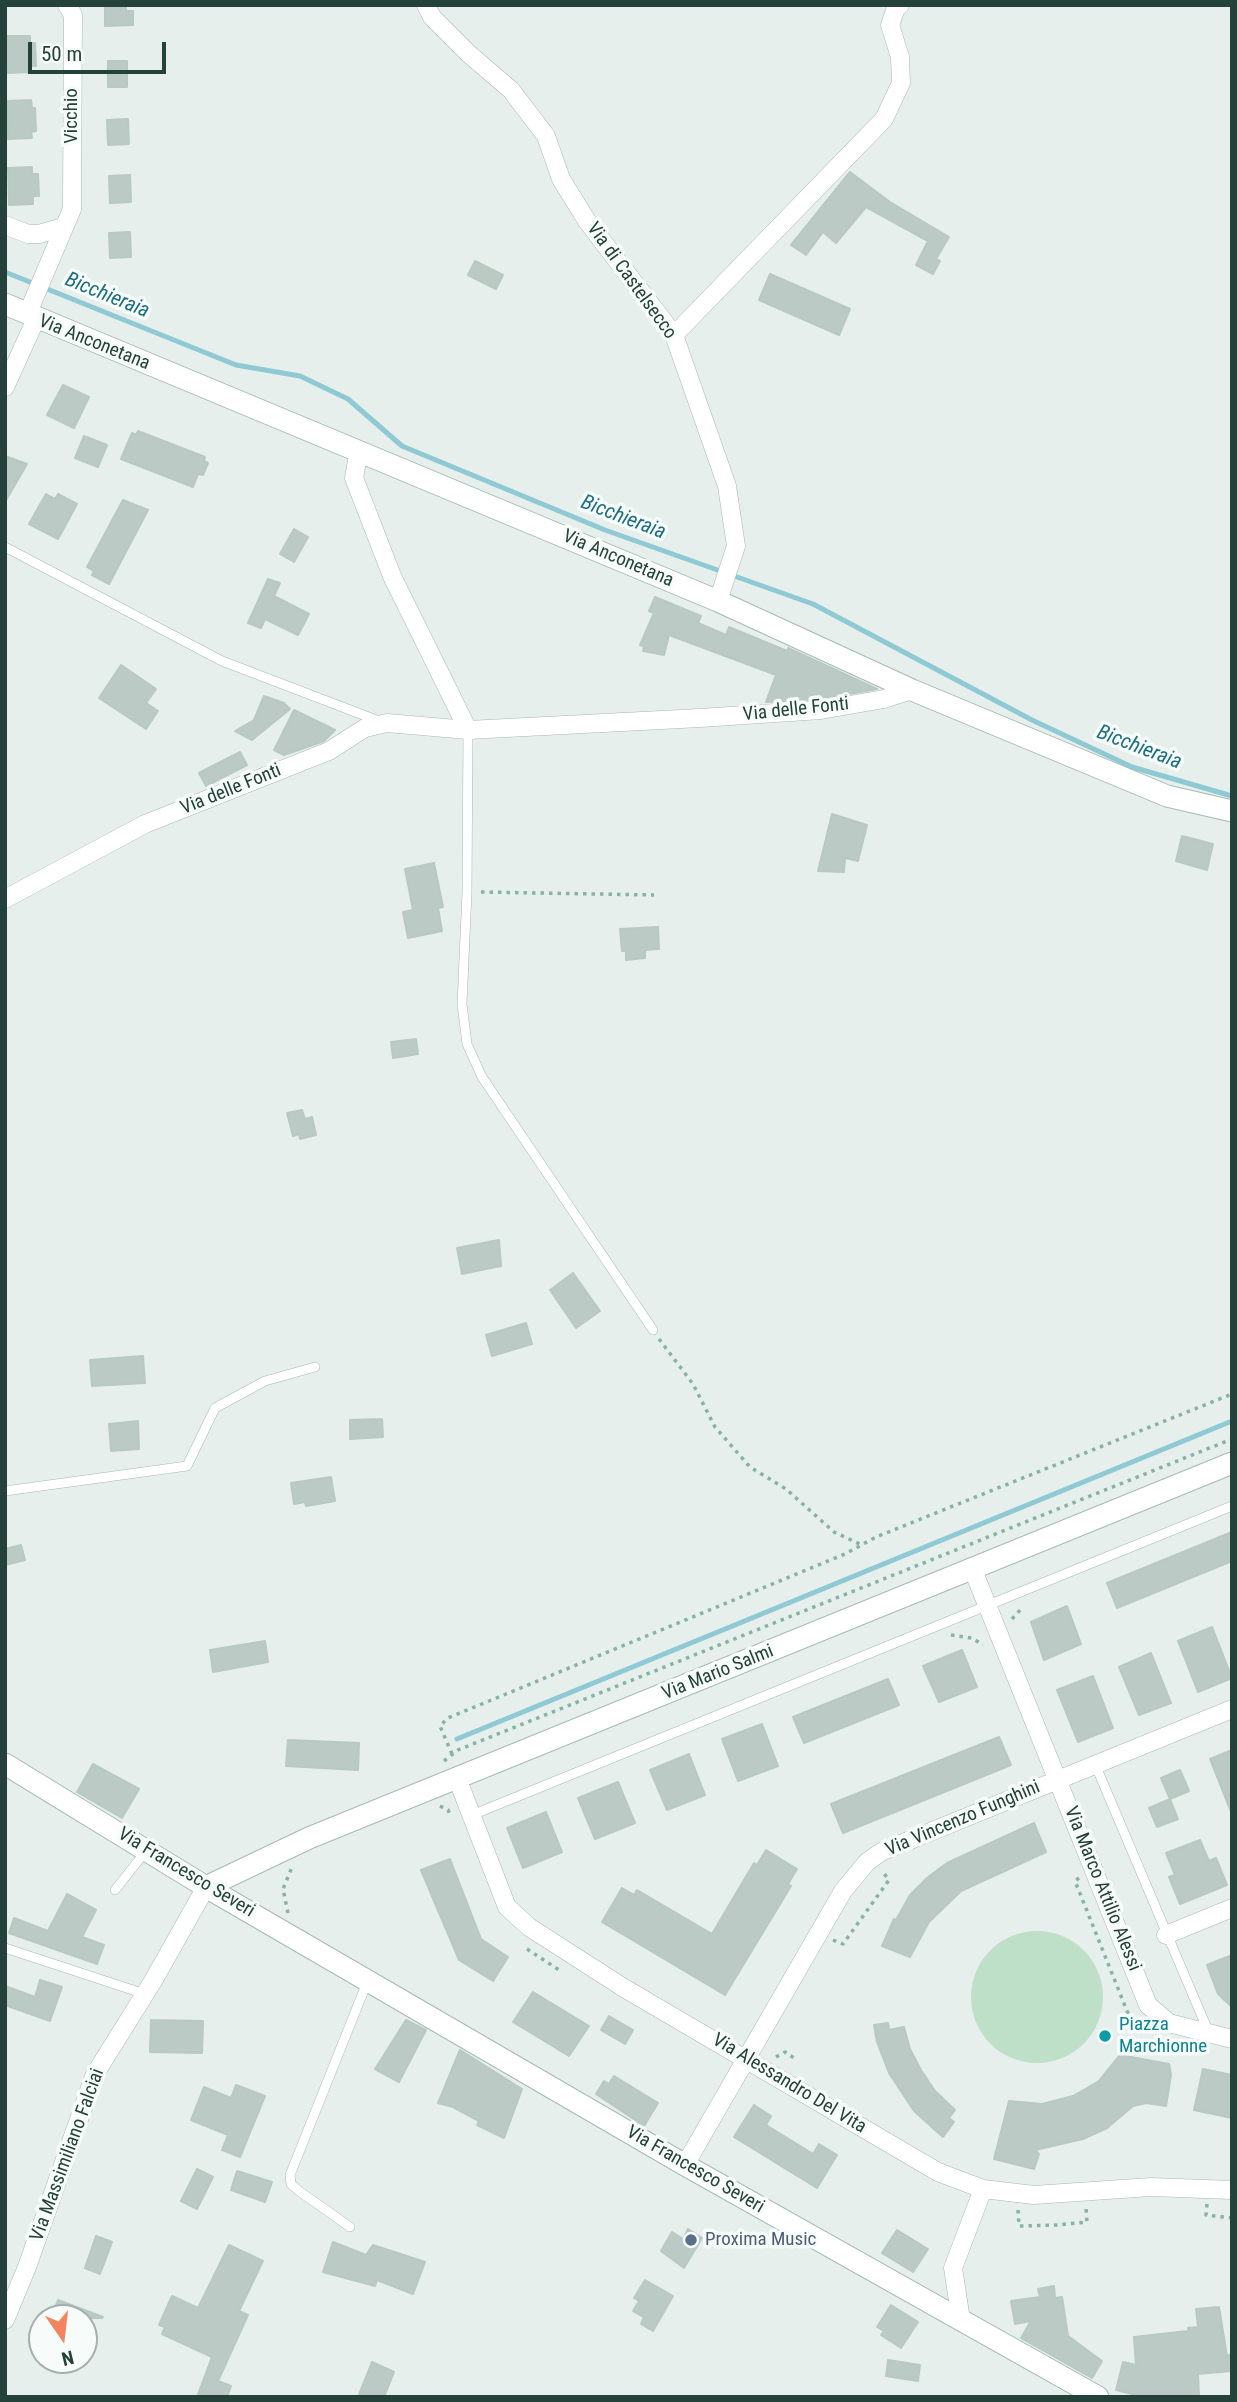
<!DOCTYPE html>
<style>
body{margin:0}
#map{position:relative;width:1237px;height:2402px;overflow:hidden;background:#e6efeb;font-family:"Roboto Condensed",sans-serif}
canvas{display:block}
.frame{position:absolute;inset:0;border:7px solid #24423a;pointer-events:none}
.north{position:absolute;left:28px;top:2304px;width:70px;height:70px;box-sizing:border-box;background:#f7fbf9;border:2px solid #a3b1ad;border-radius:50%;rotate:166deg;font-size:19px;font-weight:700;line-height:28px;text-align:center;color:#24423a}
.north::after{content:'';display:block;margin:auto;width:24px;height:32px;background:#f4845f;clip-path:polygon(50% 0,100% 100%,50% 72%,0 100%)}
.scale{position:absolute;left:28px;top:42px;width:138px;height:32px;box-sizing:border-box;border:4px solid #24423a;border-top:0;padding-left:9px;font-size:21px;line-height:24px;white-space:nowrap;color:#24423a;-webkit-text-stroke:5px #f7fbf9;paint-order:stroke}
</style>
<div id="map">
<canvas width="1237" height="2402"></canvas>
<div class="frame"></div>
<div class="north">N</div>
<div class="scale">50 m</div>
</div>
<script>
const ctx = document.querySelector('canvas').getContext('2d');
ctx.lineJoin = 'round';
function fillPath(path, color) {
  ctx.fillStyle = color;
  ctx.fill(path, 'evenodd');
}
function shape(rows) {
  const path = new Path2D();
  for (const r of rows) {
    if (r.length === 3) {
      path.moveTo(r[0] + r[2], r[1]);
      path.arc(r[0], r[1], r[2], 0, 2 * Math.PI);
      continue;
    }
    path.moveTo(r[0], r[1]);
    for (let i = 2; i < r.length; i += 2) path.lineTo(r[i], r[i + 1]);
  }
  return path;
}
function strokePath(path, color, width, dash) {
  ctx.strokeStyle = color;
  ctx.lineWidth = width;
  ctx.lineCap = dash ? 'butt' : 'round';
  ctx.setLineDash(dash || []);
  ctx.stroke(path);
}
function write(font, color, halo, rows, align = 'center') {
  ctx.font = font + ' "Roboto Condensed",sans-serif';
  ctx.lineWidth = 7;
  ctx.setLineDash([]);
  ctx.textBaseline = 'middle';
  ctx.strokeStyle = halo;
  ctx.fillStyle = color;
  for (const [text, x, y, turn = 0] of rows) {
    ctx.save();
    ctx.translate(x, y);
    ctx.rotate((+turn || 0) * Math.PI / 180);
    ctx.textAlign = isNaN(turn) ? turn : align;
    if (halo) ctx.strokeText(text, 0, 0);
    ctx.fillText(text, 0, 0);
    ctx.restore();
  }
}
fillPath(shape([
 [1037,1997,66]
]), '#bfe0c8');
strokePath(shape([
 [5,272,236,365,300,376,348,399,402,446,605,530,813,604,1032,720,1132,767,1232,796],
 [457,1739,1232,1421]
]), '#8ec9d4', 5);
const building = shape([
 [105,5,126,5,126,11,133,11,133,25,105,26,105,5],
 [5,36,30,36,30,43,35,43,36,66,30,66,31,72,7,73,5,36],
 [108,61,127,61,127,87,108,87,108,61],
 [31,100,32,108,35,108,36,131,31,132,32,138,8,139,7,101,31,100],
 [128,119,129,144,108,145,107,120,128,119],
 [32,167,32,174,38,174,39,196,33,196,33,204,9,205,8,168,32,167],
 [850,172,890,202,949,237,936,259,940,261,933,274,916,265,928,241,866,207,836,243,823,232,806,255,791,245,850,172],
 [130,175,131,202,110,203,109,176,130,175],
 [130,232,131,257,110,258,109,233,130,232],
 [475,261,503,275,496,289,468,275,475,261],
 [770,274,850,309,839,335,759,300,770,274],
 [63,385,89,397,74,428,47,415,63,385],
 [138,431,205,457,204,461,208,463,203,475,198,474,193,487,121,459,132,433,136,435,138,431],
 [84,436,107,445,98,467,75,458,84,436],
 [5,456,27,464,5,502,5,456],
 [46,494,55,499,58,494,77,504,58,539,29,524,46,494],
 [123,500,148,510,109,584,92,575,94,571,87,567,123,500],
 [294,529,308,537,294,562,280,554,294,529],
 [268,579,280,583,274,596,309,614,298,635,265,619,261,628,248,623,268,579],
 [655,597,701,616,698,623,726,635,729,627,787,651,788,648,877,689,820,699,766,702,776,675,669,635,664,655,643,651,644,646,640,645,654,613,649,611,655,597],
 [121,665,156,689,146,703,158,711,146,729,99,698,121,665],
 [264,696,284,703,290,709,252,740,235,731,254,720,264,696],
 [294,710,335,730,324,741,284,755,274,750,294,710],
 [240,752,247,765,206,786,199,773,240,752],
 [832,814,867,825,858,861,845,858,844,872,818,871,832,814],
 [1182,836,1213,844,1207,870,1176,861,1182,836],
 [434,863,443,907,438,908,442,931,408,938,403,912,413,910,405,869,434,863],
 [658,927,659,949,645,950,645,958,626,960,626,951,622,951,620,929,658,927],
 [416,1039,418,1054,393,1058,391,1042,416,1039],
 [302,1110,305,1119,312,1117,316,1135,300,1139,299,1134,293,1136,287,1113,302,1110],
 [499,1240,501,1266,462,1274,457,1248,499,1240],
 [573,1273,600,1311,576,1328,550,1290,573,1273],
 [526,1323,532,1344,492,1356,486,1335,526,1323],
 [143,1356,145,1383,92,1386,90,1360,143,1356],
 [382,1419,383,1437,350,1439,350,1420,382,1419],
 [138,1421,139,1449,111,1451,109,1424,138,1421],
 [331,1477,335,1501,306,1506,305,1502,294,1504,291,1483,331,1477],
 [1232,1532,1232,1561,1117,1608,1107,1583,1232,1532],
 [21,1545,25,1560,5,1565,5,1549,21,1545],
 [1067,1606,1081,1644,1044,1660,1031,1622,1067,1606],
 [1212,1627,1232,1678,1198,1692,1178,1641,1212,1627],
 [265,1641,268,1662,213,1672,210,1650,265,1641],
 [962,1650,977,1687,939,1702,923,1666,962,1650],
 [1151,1653,1171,1703,1139,1715,1119,1667,1151,1653],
 [1093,1676,1113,1728,1078,1742,1057,1690,1093,1676],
 [888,1679,899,1705,804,1743,793,1717,888,1679],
 [762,1724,778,1766,738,1781,722,1739,762,1724],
 [999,1737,1011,1765,843,1833,831,1804,999,1737],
 [288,1740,359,1743,358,1770,286,1766,288,1740],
 [1232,1750,1232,1812,1231,1812,1210,1759,1232,1750],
 [689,1754,705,1795,667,1810,650,1770,689,1754],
 [93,1764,139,1789,122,1818,77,1792,93,1764],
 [1180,1770,1189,1791,1170,1799,1178,1819,1157,1827,1149,1808,1170,1799,1161,1778,1180,1770],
 [618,1782,635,1823,595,1839,578,1798,618,1782],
 [546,1812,562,1852,523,1868,507,1828,546,1812],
 [1034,1823,1046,1852,961,1891,929,1922,910,1957,882,1946,894,1919,896,1920,910,1895,928,1877,947,1863,1034,1823],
 [1200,1840,1209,1861,1216,1858,1227,1885,1180,1904,1169,1877,1175,1875,1166,1853,1200,1840],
 [766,1850,797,1869,788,1884,791,1886,725,1995,602,1922,622,1888,634,1895,637,1890,712,1934,754,1863,757,1865,766,1850],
 [450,1859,481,1939,508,1957,493,1981,459,1960,421,1870,450,1859],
 [67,1894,96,1910,82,1937,104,1945,97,1964,9,1933,14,1918,48,1931,67,1894],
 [1232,1955,1232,2007,1218,1994,1207,1965,1232,1955],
 [40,1980,62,1987,50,2021,5,2005,5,1986,35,1997,40,1980],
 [533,1992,589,2026,569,2056,513,2022,533,1992],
 [609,2016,633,2030,625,2044,601,2030,609,2016],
 [151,2020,203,2021,202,2053,150,2052,151,2020],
 [406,2020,426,2030,399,2082,375,2069,406,2020],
 [888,2023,889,2030,904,2027,910,2049,921,2070,935,2091,955,2110,949,2118,954,2122,943,2137,914,2111,889,2073,877,2042,874,2025,888,2023],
 [460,2050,522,2089,504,2138,477,2125,479,2121,453,2107,438,2103,460,2050],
 [1120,2055,1169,2064,1171,2075,1166,2106,1146,2103,1133,2106,1107,2128,1083,2139,1035,2150,1039,2154,1034,2169,994,2159,1009,2101,1042,2104,1073,2096,1099,2081,1120,2055],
 [1203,2069,1232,2075,1232,2118,1194,2110,1203,2069],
 [614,2076,658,2103,644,2126,596,2094,604,2081,609,2084,614,2076],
 [236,2085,265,2096,240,2157,222,2150,228,2135,191,2120,204,2087,231,2098,236,2085],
 [754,2105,771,2116,766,2125,797,2144,813,2154,819,2144,837,2155,817,2188,734,2137,754,2105],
 [197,2169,213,2177,197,2209,181,2201,197,2169],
 [237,2171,272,2182,265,2202,231,2190,237,2171],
 [688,2229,702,2238,684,2268,661,2251,672,2232,683,2239,688,2229],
 [897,2230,928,2249,913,2272,882,2253,897,2230],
 [96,2236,112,2242,100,2274,85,2268,96,2236],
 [333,2242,366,2255,373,2245,425,2262,413,2294,377,2280,375,2286,323,2272,333,2242],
 [229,2245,263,2261,239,2311,248,2315,218,2381,231,2386,227,2397,197,2397,212,2357,162,2334,165,2327,159,2325,172,2296,198,2308,229,2245],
 [645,2280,673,2296,653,2331,641,2324,644,2317,633,2311,639,2301,634,2298,645,2280],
 [1054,2286,1055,2298,1062,2297,1068,2336,1102,2361,1092,2378,1021,2338,1031,2321,1015,2324,1011,2301,1040,2297,1038,2289,1054,2286],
 [58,2300,103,2317,102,2318,51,2318,58,2300],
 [891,2305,918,2322,901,2348,881,2335,884,2331,877,2327,891,2305],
 [1219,2307,1227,2356,1232,2354,1232,2371,1198,2374,1199,2397,1144,2397,1116,2390,1123,2362,1136,2365,1134,2337,1188,2331,1188,2328,1198,2327,1196,2309,1219,2307],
 [888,2360,920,2365,918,2381,886,2376,888,2360],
 [372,2362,394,2372,384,2397,358,2397,372,2362]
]);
fillPath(building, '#bbcac4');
strokePath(building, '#b8c9c2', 2);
const lane = shape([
 [5,547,222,661,379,721],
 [468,730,467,892,462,1004,467,1044,482,1077,653,1330],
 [5,1491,187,1466,215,1408,265,1381,315,1367],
 [1095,1764,1209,2033],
 [472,1815,1232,1506],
 [115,1890,146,1851],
 [5,1948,145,1994],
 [350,2227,299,2191,291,2184,290,2175,368,1980]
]);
const street = shape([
 [426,5,432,17,469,54,511,90,546,136,561,179,587,221,674,335,727,486,736,546,718,601],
 [5,225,28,234,39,234,64,227],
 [27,315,72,209,73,15,67,5],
 [674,335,884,119,901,83,900,57,890,25,896,8,900,5],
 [5,387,36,319],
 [359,450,354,478,392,576,468,730],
 [5,899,145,824,329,751,365,728,387,723,468,730,700,718,821,710,884,699,912,690],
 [973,1570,1148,2005,1169,2023,1232,2039],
 [457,1778,507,1907,529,1927,624,1988,938,2172,983,2189,1034,2195,1151,2187,1232,2190],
 [1166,1935,1232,1908],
 [685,2165,843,1891,867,1862,881,1852,1232,1709],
 [5,2320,27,2267,95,2074,153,1981,206,1887],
 [961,2320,953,2268,983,2189]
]);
const secondary = shape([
 [5,304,718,601,912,690,1167,796,1232,811],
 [5,1764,206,1887,685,2165,1098,2397],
 [206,1887,309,1838,1232,1463]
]);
strokePath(lane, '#a8b8b2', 10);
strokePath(street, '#a8b8b2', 19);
strokePath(secondary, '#a4bbb3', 23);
strokePath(shape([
 [481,892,654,895],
 [659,1339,693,1384,715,1427,750,1467,786,1489,834,1532,862,1545],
 [1012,1619,1023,1607],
 [951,1635,972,1638,983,1645],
 [452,1754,440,1726,448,1718,845,1554,876,1537,1232,1394],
 [444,1761,458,1750,1232,1439],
 [440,1806,448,1810,451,1817],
 [1079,1878,1075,1881,1127,2011,1132,2020,1136,2018],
 [288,1913,283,1889,292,1867],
 [833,1940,843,1944,889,1880,882,1871],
 [527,1949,559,1970],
 [776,2057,785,2052,794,2058],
 [1207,2204,1206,2215,1232,2218],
 [1018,2210,1019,2226,1057,2225,1087,2222,1086,2208]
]), '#86b3a5', 3.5, [3.5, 5]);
strokePath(lane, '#fff', 9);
strokePath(street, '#fff', 18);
strokePath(secondary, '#fff', 21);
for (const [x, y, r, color] of [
 [1105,2036,7,"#0f9aa8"],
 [691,2240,7,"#5c6f8a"]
]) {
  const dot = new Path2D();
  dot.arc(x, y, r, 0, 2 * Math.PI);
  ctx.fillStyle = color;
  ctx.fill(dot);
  strokePath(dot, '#f7fbf9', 2.5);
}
write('19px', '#24423a', '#f7fbf9', [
 ["Vicchio",72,116,-90],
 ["Via di Castelsecco",631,281,54],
 ["Via Anconetana",94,343,22],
 ["Via Anconetana",618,559,23],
 ["Via delle Fonti",796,710,-6],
 ["Via delle Fonti",231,790,-22],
 ["Via Mario Salmi",718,1673,-22],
 ["Via Vincenzo Funghini",963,1819,-23],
 ["Via Francesco Severi",186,1873,31],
 ["Via Marco Attilio Alessi",1102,1889,68],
 ["Via Alessandro Del Vita",789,2084,31],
 ["Via Massimiliano Falciai",68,2155,-70],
 ["Via Francesco Severi",695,2170,30]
]);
write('19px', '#0d838f', '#f7fbf9', [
 ["Piazza",1119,2025],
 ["Marchionne",1119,2047]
], 'left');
write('19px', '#4e5e75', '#f7fbf9', [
 ["Proxima Music",705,2240]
], 'left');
write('italic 21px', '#1c6f80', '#f7fbf9', [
 ["Bicchieraia",107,296,22],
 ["Bicchieraia",623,518,21],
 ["Bicchieraia",1139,748,21]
]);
</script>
